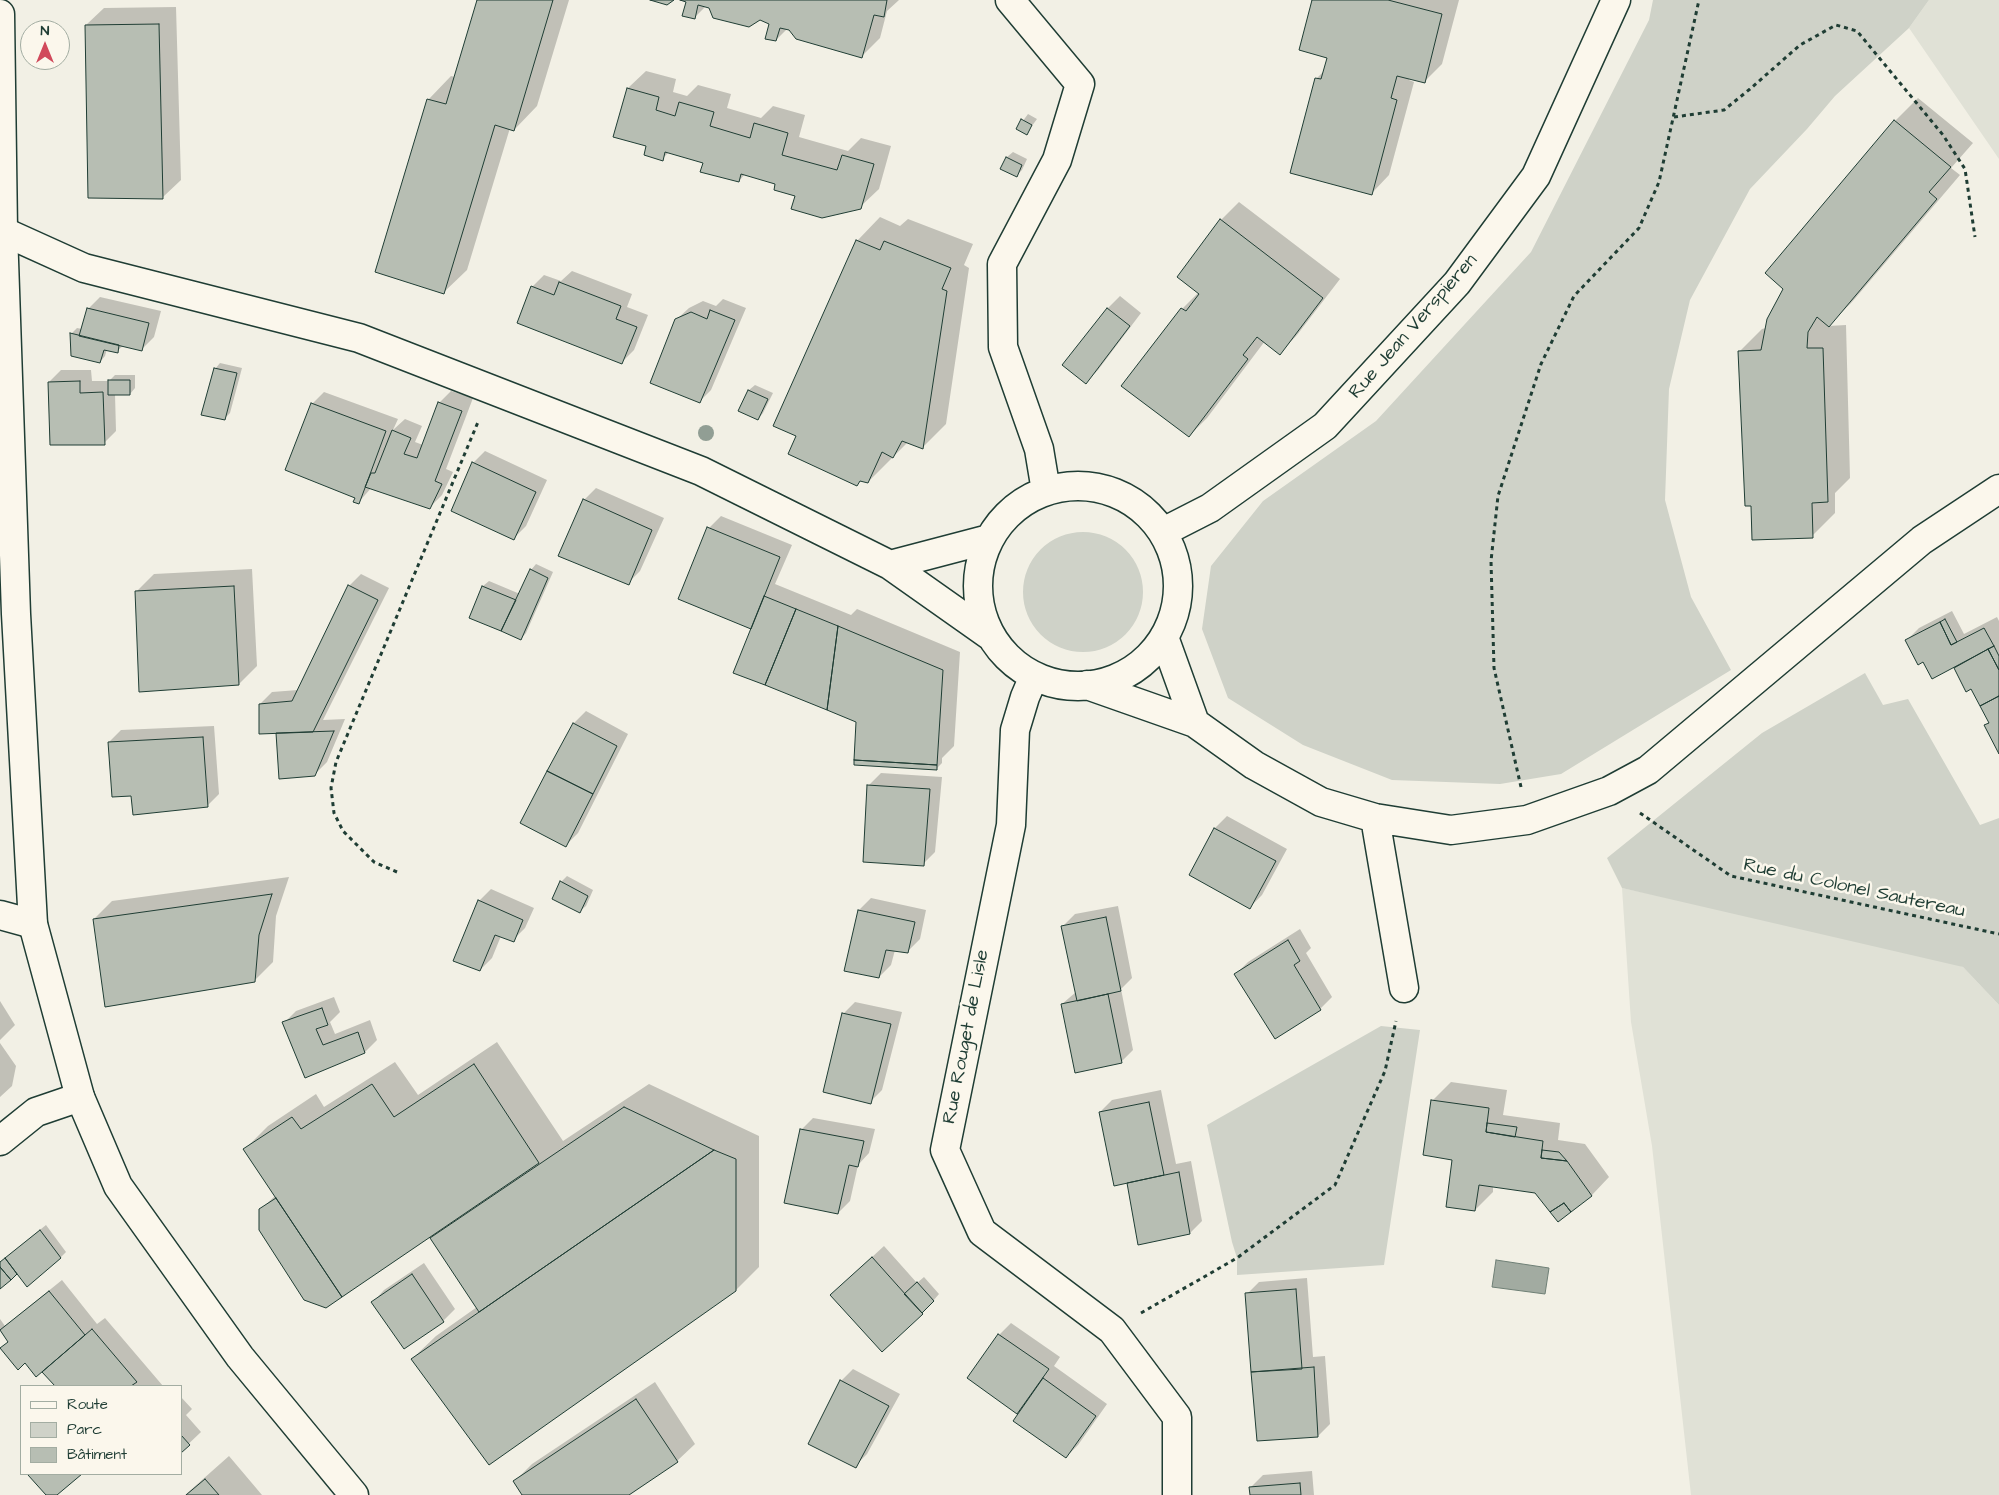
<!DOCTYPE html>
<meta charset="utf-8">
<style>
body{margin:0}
#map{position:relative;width:1999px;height:1495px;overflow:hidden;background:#f2f0e5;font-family:"Architects Daughter",sans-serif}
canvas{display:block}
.legend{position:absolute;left:20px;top:1385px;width:162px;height:90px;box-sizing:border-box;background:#fbf7ec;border:1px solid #a3ada2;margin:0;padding:6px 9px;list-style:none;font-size:15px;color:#1f3d34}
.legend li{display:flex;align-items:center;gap:10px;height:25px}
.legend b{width:25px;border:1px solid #a3ada2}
.north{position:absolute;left:20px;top:20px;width:50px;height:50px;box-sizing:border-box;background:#fbf7ec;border:1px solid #a3ada2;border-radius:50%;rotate:0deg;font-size:14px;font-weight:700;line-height:20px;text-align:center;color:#1f3d34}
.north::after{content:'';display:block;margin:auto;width:18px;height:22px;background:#d1495b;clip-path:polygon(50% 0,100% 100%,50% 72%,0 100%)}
</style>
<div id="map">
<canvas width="1999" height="1495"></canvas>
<ul class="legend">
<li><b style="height:6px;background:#fbf7ec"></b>Route</li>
<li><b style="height:14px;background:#cfd2c8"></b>Parc</li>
<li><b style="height:14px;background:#b7beb3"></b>Bâtiment</li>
</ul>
<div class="north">N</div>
</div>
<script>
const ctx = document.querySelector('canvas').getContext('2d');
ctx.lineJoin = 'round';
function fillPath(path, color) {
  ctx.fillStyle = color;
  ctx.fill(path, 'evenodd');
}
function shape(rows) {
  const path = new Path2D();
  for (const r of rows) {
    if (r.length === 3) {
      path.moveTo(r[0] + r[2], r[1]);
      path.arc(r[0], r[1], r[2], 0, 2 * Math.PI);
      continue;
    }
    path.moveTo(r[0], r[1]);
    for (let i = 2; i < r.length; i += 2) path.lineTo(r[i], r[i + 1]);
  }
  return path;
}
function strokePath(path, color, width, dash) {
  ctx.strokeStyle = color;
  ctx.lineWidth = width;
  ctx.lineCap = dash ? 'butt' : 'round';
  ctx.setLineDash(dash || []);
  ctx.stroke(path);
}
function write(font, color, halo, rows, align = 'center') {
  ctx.font = font + ' "Architects Daughter",sans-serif';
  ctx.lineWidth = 5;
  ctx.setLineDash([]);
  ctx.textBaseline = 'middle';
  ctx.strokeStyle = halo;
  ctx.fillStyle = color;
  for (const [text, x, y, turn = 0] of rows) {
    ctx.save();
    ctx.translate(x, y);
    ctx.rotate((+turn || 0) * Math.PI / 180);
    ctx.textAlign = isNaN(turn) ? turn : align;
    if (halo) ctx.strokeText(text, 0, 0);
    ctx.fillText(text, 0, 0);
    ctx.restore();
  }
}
fillPath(shape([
 [1929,0,1999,0,1999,159,1909,28],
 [1622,888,1910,948,1963,967,1999,1005,1999,1495,1691,1495,1652,1146,1631,1022]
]), '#e0e1d6');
fillPath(shape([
 [1653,0,1929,0,1909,28,1835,96,1807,129,1750,189,1690,300,1669,389,1665,500,1691,597,1731,670,1561,774,1500,784,1392,780,1303,745,1228,698,1202,629,1211,566,1263,501,1376,421,1531,252,1649,20],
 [1083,592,60],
 [1865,673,1883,705,1908,699,1980,825,1999,818,1999,1005,1963,967,1622,888,1607,858,1762,733],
 [1381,1026,1420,1030,1384,1265,1237,1275,1237,1258,1232,1242,1207,1125]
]), '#cfd2c8');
const water = shape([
 [1496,1260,1549,1268,1545,1294,1492,1287,1496,1260]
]);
fillPath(water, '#a2aba1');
strokePath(water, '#6e7f75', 1);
fillPath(shape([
 [478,0,569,0,537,106,514,130,510,128,467,270,443,293,428,100,451,76,455,77],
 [684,0,899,0,887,11,880,38,862,56,787,29,776,40,770,24,760,18,706,6,694,18,687,1],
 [1314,0,1459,0,1442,64,1424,82,1409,78,1409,80,1414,82,1389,175,1372,193,1316,79,1326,69,1329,57],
 [176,7,181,180,163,197,86,25,104,8],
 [646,71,676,79,673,92,687,96,698,85,731,94,727,108,761,118,773,106,805,115,799,137,848,151,861,138,891,146,879,189,860,207,796,195,777,183,745,174,739,181,704,162,669,152,662,159,648,145,628,88],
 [1918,98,1973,143,1951,168,1960,175,1852,302,1828,326,1846,325,1850,478,1835,493,1835,513,1812,536,1739,352,1762,329,1766,328,1784,288,1767,273,1895,121],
 [1028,114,1037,119,1026,134,1017,129],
 [1013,152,1027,159,1022,170,1016,176,1002,168,1007,157],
 [1239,202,1340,279,1297,335,1280,353,1265,341,1207,418,1189,436,1182,309,1199,292,1221,220],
 [880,217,900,226,908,219,973,244,964,265,969,268,946,424,923,447,908,442,868,482,862,480,857,484,857,241],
 [572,271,632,294,627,307,648,315,634,350,622,362,532,287,544,275,561,281],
 [1120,296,1141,313,1098,370,1086,382,1064,365,1108,308],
 [100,297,161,311,154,337,142,349,124,345,117,351,107,349,105,356,100,362,71,334,77,328,82,329,88,309],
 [723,299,746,308,711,390,699,402,676,320,689,308,703,301,716,306],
 [220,363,242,368,230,413,224,419,215,369],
 [61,370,91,370,92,381,109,381,115,375,135,375,135,388,130,394,115,394,116,431,104,443,49,382],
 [755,385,773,393,763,413,758,419,739,411,749,390],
 [451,391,473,398,446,469,453,472,442,495,430,507,372,487,358,503,312,404,324,392,398,419,393,430,405,419,422,426,415,442,423,445,439,403],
 [485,451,547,480,526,526,514,538,473,463],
 [596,488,664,518,640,571,628,583,584,500],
 [721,516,792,545,775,584,851,615,857,609,960,652,954,746,942,758,942,763,936,769,858,721,753,628,709,528],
 [536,564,553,572,526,633,521,639,471,617,483,586,489,581,520,594,531,570],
 [252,569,257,666,239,684,136,592,154,574],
 [361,574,389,588,323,720,345,719,327,762,314,775,260,704,272,692,298,690,349,586],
 [1952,611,1964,634,1997,617,1999,621,1999,752,1985,725,1990,721,1972,688,1967,690,1954,666,1924,661,1907,640,1919,628],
 [586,711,628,734,578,833,566,845,574,723],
 [214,726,219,794,207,806,109,742,121,730],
 [881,773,942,777,935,852,923,864,869,785],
 [1227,816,1287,849,1262,895,1250,907,1191,874,1215,828],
 [567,876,593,890,586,906,580,911,561,882],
 [289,877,276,916,273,962,255,980,94,919,112,901],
 [491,889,534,908,525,928,513,940,501,936,492,958,480,970,479,901],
 [871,898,926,910,920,939,908,951,895,950,891,965,879,977,845,970,859,910],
 [1118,906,1132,978,1121,989,1133,1050,1121,1062,1062,1004,1076,992,1063,926,1075,914],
 [1300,929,1311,948,1306,953,1332,997,1320,1009,1236,974,1248,962],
 [334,997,340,1012,330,1022,335,1034,370,1020,377,1040,365,1052,306,1076,284,1023,296,1011],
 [0,1001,15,1025,0,1040],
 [855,1002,902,1012,882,1090,870,1102,843,1014],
 [497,1042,563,1141,649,1084,759,1136,759,1267,736,1290,412,1359,436,1336,477,1307,430,1236,260,1210,276,1195,245,1149,268,1126,316,1094,324,1107,395,1062,418,1095],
 [0,1043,16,1066,12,1086,0,1097],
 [1451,1082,1507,1090,1503,1115,1560,1123,1558,1140,1585,1144,1609,1177,1592,1195,1558,1221,1536,1192,1493,1186,1493,1192,1475,1210,1453,1159,1433,1100],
 [1161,1090,1176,1164,1191,1161,1202,1221,1190,1233,1128,1181,1100,1112,1112,1100],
 [813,1118,875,1129,869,1153,858,1165,850,1201,838,1213,801,1130],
 [46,1225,66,1252,61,1257,18,1272,0,1287,0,1262],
 [884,1246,917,1283,924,1277,939,1294,933,1301,844,1283],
 [424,1263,455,1309,443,1321,404,1347,373,1302,384,1290],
 [1307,1278,1313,1357,1325,1356,1330,1424,1318,1436,1247,1294,1259,1282],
 [62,1280,97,1324,105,1318,163,1386,57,1386,42,1370,9,1342,0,1330,0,1319,5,1326],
 [1011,1323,1060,1357,1054,1366,1107,1404,1078,1445,1066,1457,1019,1414,969,1378,999,1335],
 [853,1369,900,1394,867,1454,855,1466,841,1381],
 [655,1382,695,1444,677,1461,627,1495,523,1495,514,1482,532,1464],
 [181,1397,192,1409,186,1415,201,1432,181,1451],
 [229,1456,262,1495,185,1495],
 [1312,1471,1314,1495,1251,1495,1251,1487,1263,1475]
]), '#0003');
const building = shape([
 [477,0,553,0,514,131,495,125,444,294,375,272,427,99,446,104,477,0],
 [650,0,674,0,667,5,650,0],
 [680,0,887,0,884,17,874,15,862,58,796,39,789,30,780,28,776,41,765,39,769,24,760,20,749,27,713,18,709,8,698,5,695,19,682,16,686,2,680,0],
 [1312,0,1388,0,1442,14,1425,83,1397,76,1391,98,1397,100,1372,195,1290,173,1315,78,1321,79,1327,58,1299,50,1312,0],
 [159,24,163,199,88,198,85,25,159,24],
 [627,88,659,97,656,110,675,116,679,102,714,112,710,126,750,138,754,123,788,133,782,155,837,170,842,155,874,164,861,209,822,218,791,209,795,196,774,190,775,184,741,174,739,182,700,172,703,163,665,152,663,161,644,155,646,146,613,137,627,88],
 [1021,119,1032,125,1027,135,1016,129,1021,119],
 [1894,120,1951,167,1929,192,1937,199,1829,327,1817,317,1808,332,1807,348,1823,348,1828,502,1812,503,1813,538,1752,540,1751,506,1745,506,1738,351,1761,350,1767,319,1783,289,1765,273,1894,120],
 [1006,157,1022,165,1017,177,1000,169,1006,157],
 [1220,219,1323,298,1280,355,1257,337,1243,355,1248,359,1189,437,1121,386,1181,308,1186,311,1199,294,1177,277,1220,219],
 [856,240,880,250,884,241,951,268,942,289,947,291,923,449,902,441,893,458,882,452,868,483,860,481,857,486,788,454,796,436,773,426,856,240],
 [559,282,621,306,616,319,637,327,622,364,517,323,531,286,554,295,559,282],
 [87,308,149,323,142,351,79,336,87,308],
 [1107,308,1130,326,1086,384,1062,365,1107,308],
 [710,310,735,320,700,403,650,383,675,319,691,312,707,319,710,310],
 [70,333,119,345,118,353,104,350,100,363,71,356,70,333],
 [214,368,237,373,225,420,201,415,214,368],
 [108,380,130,380,130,395,108,395,108,380],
 [80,381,80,393,103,392,105,445,50,445,48,382,80,381],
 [748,390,768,399,758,420,738,411,748,390],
 [438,402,462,411,435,481,442,484,430,509,365,487,371,473,375,473,392,430,411,438,404,454,417,458,438,402],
 [311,403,386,431,359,504,353,502,355,498,285,470,311,403],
 [472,462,536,492,514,540,451,511,472,462],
 [583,499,652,530,629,585,558,556,583,499],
 [707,527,780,557,751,629,678,599,707,527],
 [530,569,548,578,521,640,501,631,530,569],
 [348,585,378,600,313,732,259,734,259,704,292,701,348,585],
 [234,586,239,685,139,692,135,591,234,586],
 [482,586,516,600,501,631,469,618,482,586],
 [764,596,796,609,765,685,733,673,764,596],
 [796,609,838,626,827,710,765,685,796,609],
 [1945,619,1957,642,1951,645,1940,622,1945,619],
 [1940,622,1951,645,1984,628,1994,646,1932,679,1923,662,1918,665,1905,640,1940,622],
 [838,626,943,670,937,765,854,760,856,722,827,710,838,626],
 [1994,646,1999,656,1999,670,1988,649,1994,646],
 [1988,649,1999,670,1999,696,1980,706,1971,689,1966,692,1954,668,1988,649],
 [1999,696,1999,754,1984,725,1989,723,1980,706,1999,696],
 [573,723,617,746,593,794,547,771,573,723],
 [334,731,315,776,279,779,276,733,334,731],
 [203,737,208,807,133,815,131,796,112,797,108,742,203,737],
 [854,760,937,765,937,770,854,765,854,760],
 [547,771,593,794,566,847,520,823,547,771],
 [867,785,930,789,924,866,863,862,867,785],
 [1214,828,1276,861,1250,909,1189,875,1214,828],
 [560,881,588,896,580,913,552,899,560,881],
 [272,894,259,935,255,982,105,1007,93,919,272,894],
 [478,900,523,920,514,942,495,935,480,971,453,961,478,900],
 [858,910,915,922,908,953,886,950,879,978,844,971,858,910],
 [1106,917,1121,991,1077,1001,1061,926,1106,917],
 [1288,940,1300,961,1294,965,1321,1010,1275,1039,1234,974,1288,940],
 [1108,994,1122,1063,1075,1073,1061,1004,1108,994],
 [322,1008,328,1025,316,1029,323,1045,358,1032,365,1053,305,1078,282,1022,322,1008],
 [842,1013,891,1024,871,1104,823,1092,842,1013],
 [474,1064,539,1163,342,1297,243,1149,292,1117,301,1129,372,1084,394,1117,474,1064],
 [1431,1100,1489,1108,1486,1132,1543,1141,1541,1158,1567,1161,1592,1196,1571,1212,1564,1203,1550,1212,1535,1193,1479,1185,1475,1211,1446,1207,1452,1160,1423,1155,1431,1100],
 [1149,1102,1164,1175,1114,1186,1099,1112,1149,1102],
 [624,1107,714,1150,479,1312,430,1238,624,1107],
 [1487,1123,1517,1127,1515,1137,1486,1132,1487,1123],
 [800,1129,864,1141,858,1167,849,1165,838,1214,784,1203,800,1129],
 [714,1150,736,1159,736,1291,489,1465,411,1359,714,1150],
 [1542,1150,1559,1152,1567,1161,1541,1158,1542,1150],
 [1179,1172,1190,1234,1138,1245,1127,1183,1179,1172],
 [276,1198,342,1297,326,1308,304,1300,259,1230,259,1209,276,1198],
 [1564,1203,1571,1212,1558,1222,1550,1212,1564,1203],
 [40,1230,61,1258,27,1287,5,1258,40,1230],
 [872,1257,923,1314,882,1352,830,1295,872,1257],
 [5,1258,17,1274,11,1280,0,1267,0,1262,5,1258],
 [0,1267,11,1280,0,1289,0,1267],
 [412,1274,444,1322,404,1349,371,1302,412,1274],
 [917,1282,934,1301,922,1313,904,1294,917,1282],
 [1296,1289,1302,1369,1251,1372,1245,1293,1296,1289],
 [49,1291,85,1335,36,1377,25,1363,18,1370,0,1348,8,1342,0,1330,49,1291],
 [92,1329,137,1382,131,1386,55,1386,42,1372,92,1329],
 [998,1334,1049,1369,1017,1414,967,1378,998,1334],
 [1314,1367,1318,1437,1257,1441,1251,1372,1314,1367],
 [1043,1378,1096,1416,1066,1458,1013,1421,1043,1378],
 [840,1380,889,1406,856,1468,808,1444,840,1380],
 [636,1399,678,1462,629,1495,522,1495,513,1481,636,1399],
 [181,1435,190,1445,181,1453,181,1435],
 [29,1474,82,1474,57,1495,46,1495,28,1475,29,1474],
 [205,1479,219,1495,186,1495,205,1479],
 [1300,1483,1301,1495,1250,1495,1249,1487,1300,1483]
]);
fillPath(building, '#b7beb3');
strokePath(building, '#1f3d34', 1);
const minor = shape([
 [1010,0,1080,84,1057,160,1002,264,1003,347,1039,449,1046,491],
 [0,230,84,268,359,338,701,471,890,565],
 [1078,586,100],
 [1163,532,1210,508,1325,426,1457,283,1536,176,1616,0],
 [989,539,890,565,992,637],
 [1034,676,1025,697,1015,730,1011,825,945,1150,982,1232,1112,1330,1177,1417,1177,1495],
 [1087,685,1195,723,1164,637],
 [1195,723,1254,765,1321,802,1375,818,1451,830,1527,820,1609,791,1648,770,1922,540,1999,489],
 [1375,818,1404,988],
 [0,915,33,924],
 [0,1141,36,1112,80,1097]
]);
const major = shape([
 [0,14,3,231,16,614,33,924,80,1097,118,1186,240,1357,354,1495]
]);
strokePath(minor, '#1f3d34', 31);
strokePath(major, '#1f3d34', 31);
strokePath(shape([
 [1674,117,1724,110,1750,89,1800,45,1836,25,1857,31,1943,135,1965,169,1975,237],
 [1521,787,1494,668,1491,561,1498,496,1541,364,1574,296,1639,228,1659,182,1699,0],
 [1640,813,1731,876,1999,934],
 [397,872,374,862,343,831,334,813,331,788,336,762,478,422],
 [1141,1313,1237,1258,1335,1185,1385,1071,1396,1021]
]), '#1f3d34', 3, [4, 4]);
strokePath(minor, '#fbf7ec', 28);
strokePath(major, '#fbf7ec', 28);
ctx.fillStyle = '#919e94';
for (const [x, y] of [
 [706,433]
]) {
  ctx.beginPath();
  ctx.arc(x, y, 8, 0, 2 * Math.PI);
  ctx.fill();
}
write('19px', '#1f3d34', '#fbf7ec', [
 ["Rue Jean Verspieren",1414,327,-49],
 ["Rue du Colonel Sautereau",1854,889,12],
 ["Rue Rouget de Lisle",967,1037,-79]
]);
</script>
